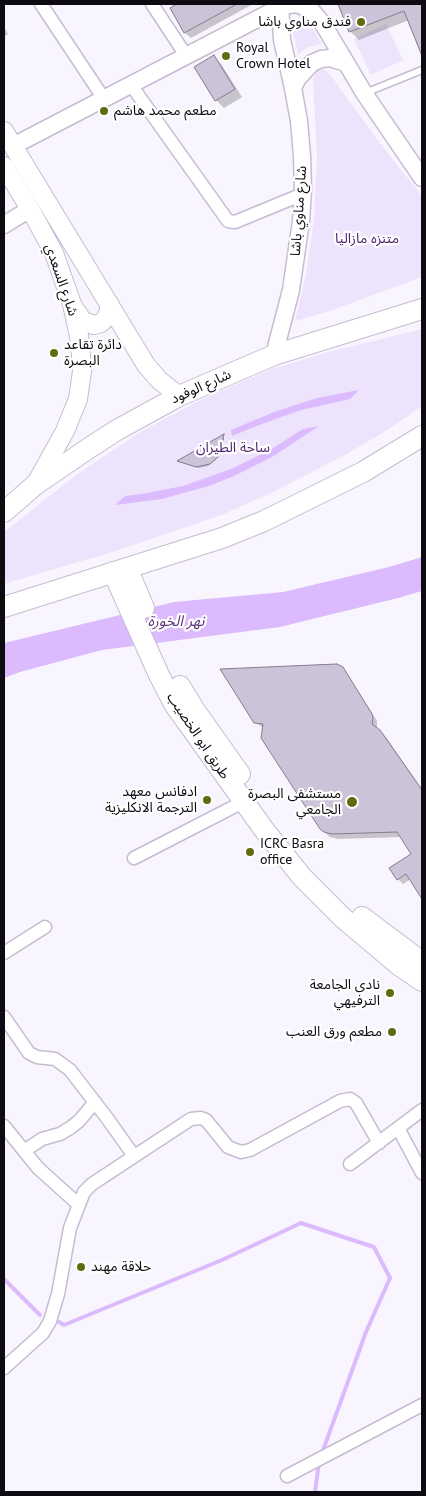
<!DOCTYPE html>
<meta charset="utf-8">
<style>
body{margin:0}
#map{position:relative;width:426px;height:1496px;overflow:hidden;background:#f9f5fe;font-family:"PT Sans",sans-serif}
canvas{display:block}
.frame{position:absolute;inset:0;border:5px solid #0d0a11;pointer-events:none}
</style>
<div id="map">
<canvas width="426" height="1496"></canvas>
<div class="frame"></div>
</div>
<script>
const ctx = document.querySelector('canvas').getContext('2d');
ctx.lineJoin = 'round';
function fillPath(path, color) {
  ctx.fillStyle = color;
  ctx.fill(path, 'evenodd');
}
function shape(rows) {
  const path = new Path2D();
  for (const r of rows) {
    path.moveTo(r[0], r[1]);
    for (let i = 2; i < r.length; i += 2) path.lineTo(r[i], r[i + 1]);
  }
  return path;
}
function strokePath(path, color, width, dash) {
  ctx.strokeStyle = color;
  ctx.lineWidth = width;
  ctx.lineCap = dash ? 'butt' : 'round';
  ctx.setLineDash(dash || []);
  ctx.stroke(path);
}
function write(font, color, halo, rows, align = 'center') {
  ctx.font = font + ' "PT Sans","Noto Sans Arabic",sans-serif';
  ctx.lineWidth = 4.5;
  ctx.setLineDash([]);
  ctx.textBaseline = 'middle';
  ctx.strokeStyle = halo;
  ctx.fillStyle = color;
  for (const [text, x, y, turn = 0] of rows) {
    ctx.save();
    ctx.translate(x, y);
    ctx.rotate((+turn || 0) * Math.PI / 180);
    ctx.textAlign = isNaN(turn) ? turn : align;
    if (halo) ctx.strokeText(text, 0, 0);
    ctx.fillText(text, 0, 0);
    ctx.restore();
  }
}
fillPath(shape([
 [301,20,307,21,310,24,322,44,309,47,298,54,292,27,295,22],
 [386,24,403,60,371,75,354,39],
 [324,69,329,73,379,142,422,196,422,277,330,311,295,321,306,274,314,218,317,157,313,79,317,71],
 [422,329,422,406,389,429,347,454,273,492,224,514,119,550,4,584,4,532,76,475,142,431,202,399,272,369,328,352]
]), '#eee3fc');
fillPath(shape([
 [359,390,350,399,301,410,259,425,232,436,231,430,274,412,317,398],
 [319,426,272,457,234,476,209,486,162,499,115,505,125,496,142,494,183,486,231,469,270,450,303,429],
 [422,557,422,591,398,598,280,627,102,650,20,672,4,678,4,643,174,602,283,592,389,567]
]), '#dbbbfd');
fillPath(shape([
 [179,4,253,4,191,38,185,33,171,8],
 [340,4,422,4,422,54,409,20,359,40,351,32],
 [4,27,8,34,4,37],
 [213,56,221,64,242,97,224,108,216,100],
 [224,436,224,446,219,457,208,466,198,468,179,461],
 [341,666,346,672,377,721,377,729,386,737,422,789,422,896,411,879,403,884,398,879,413,854,402,837,338,839,330,837,320,828,263,728,255,722]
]), '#0003');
strokePath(shape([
 [4,1279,40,1315],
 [59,1322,64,1325,222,1260,301,1223,374,1247,390,1278,366,1332,322,1453],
 [315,1492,319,1462]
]), '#dbbbfd', 4);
const building = shape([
 [177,4,237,4,184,33,170,8,177,4],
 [338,4,422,4,422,56,404,11,349,32,338,4],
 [214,55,235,89,215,101,194,67,214,55],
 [224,434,221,450,219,456,210,464,196,467,177,461,224,434],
 [337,664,343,667,372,714,373,718,372,724,380,730,422,790,422,899,406,874,397,880,389,868,411,854,397,832,332,834,324,832,320,829,261,738,263,724,254,723,220,669,337,664]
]);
fillPath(building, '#cdc3d9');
strokePath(building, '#847b8f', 1);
const service = shape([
 [365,93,422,70]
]);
const minor = shape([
 [41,4,104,99],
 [152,4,187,57],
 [131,85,228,221,235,222,303,194],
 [134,858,243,802],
 [4,953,45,927],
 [4,1017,29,1053,37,1057,55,1059,70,1070,107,1118,134,1156],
 [4,1126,38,1168,78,1204],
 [398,1128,422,1173],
 [24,1151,42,1139,60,1134,70,1128,79,1121,95,1102],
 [350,1164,422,1110],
 [4,1368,43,1333,50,1321,58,1294,70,1228,84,1192,92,1184,191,1119,201,1118,206,1120,228,1147,241,1152,250,1150,340,1101,350,1099,356,1103,379,1143],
 [287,1476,422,1405]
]);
const tertiary = shape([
 [281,6,297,4,311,10,323,24,364,93,422,178],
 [293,88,298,78,312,63,321,59,330,58,346,63],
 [13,146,286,4],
 [4,225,30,209],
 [274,355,291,290,301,221,303,190,302,156,299,121,293,88,282,40,280,4]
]);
const secondary = shape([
 [4,131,146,365,159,380,179,396],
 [4,166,30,209,54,253,72,304,79,336,81,355,82,371,78,399,65,431,35,485],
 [73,306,83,321,94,325,101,323,106,318,109,311,109,303]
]);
const primary = shape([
 [4,512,35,485,89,448,117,430,179,396,274,355,422,309],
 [127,568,144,608],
 [113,572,159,675,174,704,265,831,302,877,343,918,400,966,422,981],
 [4,607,222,538,264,521,363,472,422,436],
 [180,686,194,709,240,774],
 [362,917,422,962]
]);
strokePath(service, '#c6bcd2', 9);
strokePath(minor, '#c6bcd2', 15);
strokePath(tertiary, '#c6bcd2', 19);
strokePath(secondary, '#c6bcd2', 20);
strokePath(primary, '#c6bcd2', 22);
strokePath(service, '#fff', 6);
strokePath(minor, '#fff', 12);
strokePath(tertiary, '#fff', 16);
strokePath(secondary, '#fff', 18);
strokePath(primary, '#fff', 20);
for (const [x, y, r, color] of [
 [361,22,5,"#606a0f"],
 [226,56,5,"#606a0f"],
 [104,111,5,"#606a0f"],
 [54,353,5,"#606a0f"],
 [207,800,5,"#606a0f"],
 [352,802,6,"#606a0f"],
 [250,852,5,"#606a0f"],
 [390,993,5,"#606a0f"],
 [392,1032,5,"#606a0f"],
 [81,1267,5,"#606a0f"]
]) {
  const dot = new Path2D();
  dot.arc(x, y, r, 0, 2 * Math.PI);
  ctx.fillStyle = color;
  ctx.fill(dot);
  strokePath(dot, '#fff', 2);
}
write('14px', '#0d0a11', '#fff', [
 ["فندق مناوي باشا",351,22],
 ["Royal",236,48,"left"],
 ["Crown Hotel",236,64,"left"],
 ["مطعم محمد هاشم",114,111,"left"],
 ["دائرة تقاعد",64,345,"left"],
 ["البصرة",64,361,"left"],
 ["ادفانس معهد",197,792],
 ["الترجمة الانكليزية",197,808],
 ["مستشفى البصرة",341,794],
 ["الجامعي",341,810],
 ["ICRC Basra",260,844,"left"],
 ["office",260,860,"left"],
 ["نادي الجامعة",380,985],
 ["الترفيهي",380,1001],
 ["مطعم ورق العنب",382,1032],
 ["حلاقة مهند",91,1267,"left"]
], 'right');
write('14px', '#0d0a11', '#fff', [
 ["شارع مناوي باشا",299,211,-86],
 ["شارع السعدي",61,280,71],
 ["شارع الوفود",201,387,-24],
 ["طريق ابو الخصيب",198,736,56]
]);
write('14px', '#4e256f', '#fff', [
 ["متنزه مازاليا",367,239],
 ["ساحة الطيران",233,448]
]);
write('italic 15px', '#5c347f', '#fff', [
 ["نهر الخورة",176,622]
]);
</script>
